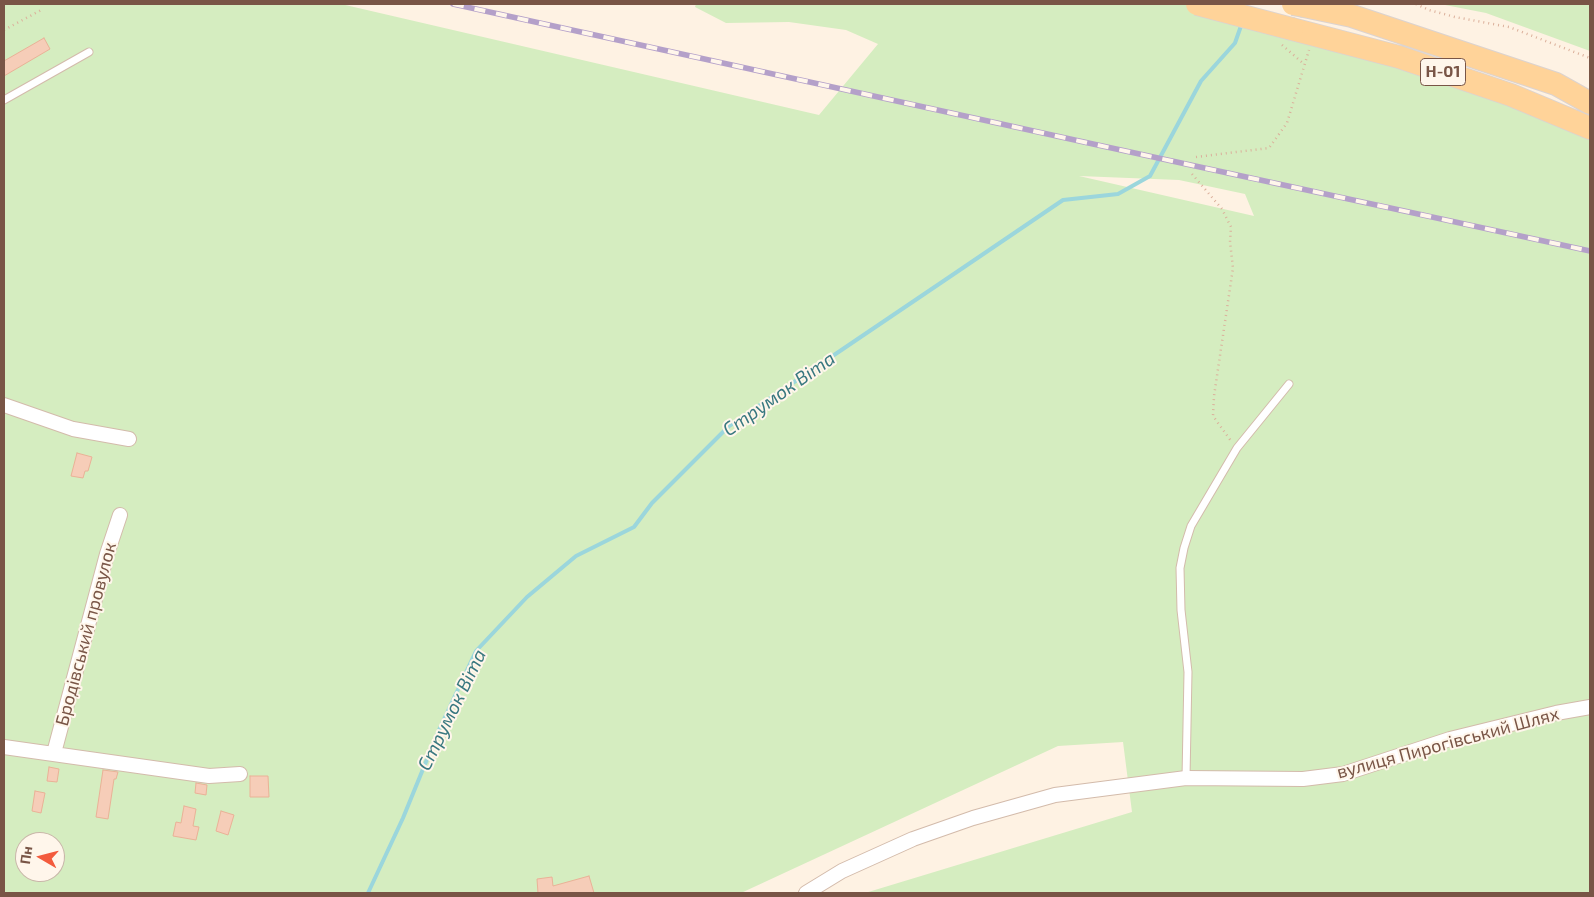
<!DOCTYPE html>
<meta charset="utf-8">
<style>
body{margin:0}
#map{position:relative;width:1594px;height:897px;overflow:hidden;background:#fef2e3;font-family:"Exo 2",sans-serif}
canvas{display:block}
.frame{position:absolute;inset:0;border:5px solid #795546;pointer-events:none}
.north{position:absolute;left:15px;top:832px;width:50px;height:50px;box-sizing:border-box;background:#fff6eb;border:1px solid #c9b6a9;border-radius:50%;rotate:278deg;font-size:14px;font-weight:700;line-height:20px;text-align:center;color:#795546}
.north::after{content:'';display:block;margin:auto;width:18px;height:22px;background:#f35b3d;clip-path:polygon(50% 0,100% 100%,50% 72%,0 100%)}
</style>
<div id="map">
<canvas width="1594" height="897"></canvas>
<div class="frame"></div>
<div class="north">Пн</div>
</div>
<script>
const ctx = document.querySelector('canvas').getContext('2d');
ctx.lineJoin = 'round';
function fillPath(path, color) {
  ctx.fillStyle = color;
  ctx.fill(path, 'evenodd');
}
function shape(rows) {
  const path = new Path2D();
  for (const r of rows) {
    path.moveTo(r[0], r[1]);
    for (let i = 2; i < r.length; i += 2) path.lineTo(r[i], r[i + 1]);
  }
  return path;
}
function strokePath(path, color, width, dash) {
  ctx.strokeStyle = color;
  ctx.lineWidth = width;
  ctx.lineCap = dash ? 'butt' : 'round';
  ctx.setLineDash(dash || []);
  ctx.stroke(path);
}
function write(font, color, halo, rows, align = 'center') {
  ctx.font = font + ' "Exo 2",sans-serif';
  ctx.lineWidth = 4;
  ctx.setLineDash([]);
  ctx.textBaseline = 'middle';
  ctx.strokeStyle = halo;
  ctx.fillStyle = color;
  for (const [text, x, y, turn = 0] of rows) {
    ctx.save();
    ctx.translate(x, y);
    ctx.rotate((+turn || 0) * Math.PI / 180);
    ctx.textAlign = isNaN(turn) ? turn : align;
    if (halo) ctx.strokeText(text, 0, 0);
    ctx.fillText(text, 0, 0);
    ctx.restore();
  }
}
fillPath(shape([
 [4,4,341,4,819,115,878,44,846,30,789,22,726,23,695,7,696,4,1197,4,1590,128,1590,893,865,893,1132,812,1123,742,1058,746,741,893,4,893],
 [1079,176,1179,180,1245,194,1254,216],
 [25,842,55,842,55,872,25,872],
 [1440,4,1590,4,1590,51,1486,13]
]), '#d5edc0');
strokePath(shape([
 [368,893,403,818,439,730,476,651,527,597,576,556,634,527,652,503,729,426,945,280,1063,200,1118,194,1150,176,1201,81,1235,43,1242,23]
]), '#9bd6dc', 4);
const building = shape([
 [44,38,50,49,4,76,4,61,44,38],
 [77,453,92,457,88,471,85,471,83,478,71,476,77,453],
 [49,767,59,769,57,782,47,781,49,767],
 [103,770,118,772,116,779,114,779,108,819,96,817,103,770],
 [250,776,268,776,269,797,250,797,250,776],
 [196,783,207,785,206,795,195,793,196,783],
 [35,791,45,793,41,813,32,811,35,791],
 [184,806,196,809,193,826,199,827,196,840,173,836,176,822,181,823,184,806],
 [221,811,234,815,228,835,216,831,221,811],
 [589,876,594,893,538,893,537,879,552,877,553,886,589,876]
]);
fillPath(building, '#f6cdb8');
strokePath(building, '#eab297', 1);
const service = shape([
 [4,100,89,52],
 [1186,778,1188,672,1181,610,1180,568,1184,548,1191,526,1237,448,1289,384]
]);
const minor = shape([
 [4,405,73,429,129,439],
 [4,747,209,776,240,774],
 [54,753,107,554,120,515],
 [806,893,842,871,913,839,973,818,1055,795,1186,778,1303,779,1343,774,1450,739,1556,713,1590,707]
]);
const primary = shape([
 [1304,6,1352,16,1556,84,1590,103],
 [1292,29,1399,57,1511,95,1590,128]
]);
strokePath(service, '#d3bbab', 9);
strokePath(minor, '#d3bbab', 16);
strokePath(primary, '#dcd3cf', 24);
strokePath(shape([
 [1416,4,1429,10,1455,17,1509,27,1590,58],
 [4,30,43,9],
 [1282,45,1304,64],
 [1196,157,1269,148,1287,123,1309,50],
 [1192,174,1222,209,1231,227,1230,242,1233,268,1214,396,1213,416,1231,441]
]), '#dbb09b', 2.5, [1, 4]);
strokePath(service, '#fff', 7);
strokePath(minor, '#fff', 14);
strokePath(primary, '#ffd399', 22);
const rail = shape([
 [453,4,1093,144,1590,251]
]);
strokePath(rail, '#b4a0c9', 5.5);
strokePath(rail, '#fff6eb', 4, [11]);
const primaryBridge = shape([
 [1197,4,1292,29],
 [1293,4,1304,6]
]);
strokePath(primaryBridge, '#dcd3cf', 24, []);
strokePath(primaryBridge, '#ffd399', 22);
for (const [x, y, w] of [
 [1443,72,45]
]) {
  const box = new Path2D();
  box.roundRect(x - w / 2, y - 13.5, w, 27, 4);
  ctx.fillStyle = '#fff6eb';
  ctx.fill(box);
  strokePath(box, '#795546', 1);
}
write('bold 16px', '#795546', null, [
 ["Н-01",1443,72]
]);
write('18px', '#795546', '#fff6eb', [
 ["Бродівський провулок",86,634,-75],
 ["вулиця Пирогівський Шлях",1448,743,-15]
]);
write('italic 19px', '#397880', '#fff6eb', [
 ["Струмок Віта",779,394,-35],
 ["Струмок Віта",452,710,-64]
]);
</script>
